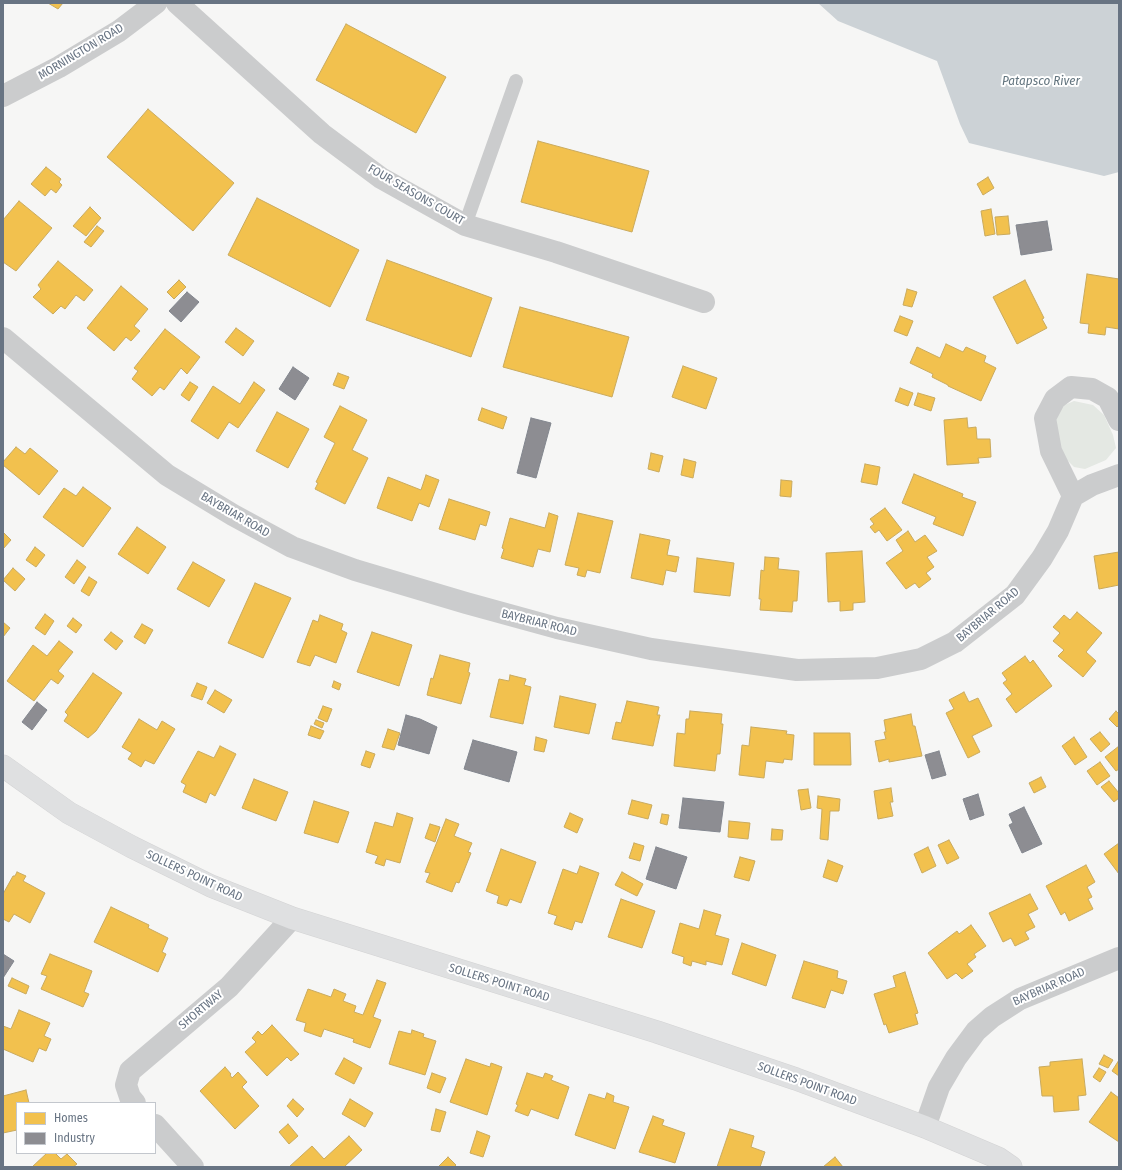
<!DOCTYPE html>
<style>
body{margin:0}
#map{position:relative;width:1122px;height:1170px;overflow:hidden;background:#f6f6f5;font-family:"Fira Sans Condensed",sans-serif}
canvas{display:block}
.frame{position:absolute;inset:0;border:4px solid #687483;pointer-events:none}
.legend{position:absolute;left:16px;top:1102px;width:140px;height:52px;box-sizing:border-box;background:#fff;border:1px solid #c3c7cd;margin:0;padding:5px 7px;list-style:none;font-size:12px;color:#687483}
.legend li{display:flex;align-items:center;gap:8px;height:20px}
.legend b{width:20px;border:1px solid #c3c7cd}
</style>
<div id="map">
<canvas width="1122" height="1170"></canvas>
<div class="frame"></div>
<ul class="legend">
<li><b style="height:11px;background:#f2c14e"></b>Homes</li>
<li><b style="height:11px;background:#8d8d92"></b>Industry</li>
</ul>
</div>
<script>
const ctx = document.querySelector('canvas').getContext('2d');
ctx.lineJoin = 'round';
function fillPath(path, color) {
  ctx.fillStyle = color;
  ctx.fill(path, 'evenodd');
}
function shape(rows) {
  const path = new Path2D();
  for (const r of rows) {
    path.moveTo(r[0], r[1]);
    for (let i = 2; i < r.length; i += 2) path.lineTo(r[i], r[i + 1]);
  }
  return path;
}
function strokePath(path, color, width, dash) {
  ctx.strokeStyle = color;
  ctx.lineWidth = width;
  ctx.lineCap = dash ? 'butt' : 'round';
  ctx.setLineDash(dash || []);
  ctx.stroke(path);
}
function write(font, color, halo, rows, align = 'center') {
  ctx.font = font + ' "Fira Sans Condensed",sans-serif';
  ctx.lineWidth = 4;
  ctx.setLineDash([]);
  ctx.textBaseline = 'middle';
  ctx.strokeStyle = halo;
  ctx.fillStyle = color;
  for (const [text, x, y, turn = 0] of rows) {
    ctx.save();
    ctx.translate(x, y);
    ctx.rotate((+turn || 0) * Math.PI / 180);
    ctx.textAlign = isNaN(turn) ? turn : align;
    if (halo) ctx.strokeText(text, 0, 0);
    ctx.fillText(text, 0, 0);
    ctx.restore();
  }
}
fillPath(shape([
 [1074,401,1093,405,1104,415,1113,435,1116,448,1106,460,1085,469,1074,467,1064,457,1056,441,1056,413,1062,406]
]), '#e4e8e3');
fillPath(shape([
 [818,3,1119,3,1119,172,1104,176,969,143,960,124,937,61,838,21]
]), '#ccd2d6');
const homes = shape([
 [48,3,63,3,58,9,48,3],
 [346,24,446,77,416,133,316,80,346,24],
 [148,109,234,183,193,231,107,157,148,109],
 [538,141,649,171,632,232,521,202,538,141],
 [46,167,61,179,59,182,62,185,56,193,51,189,45,196,31,184,46,167],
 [988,177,994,188,983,195,977,184,988,177],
 [257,198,359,250,330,307,228,255,257,198],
 [19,201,52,228,16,271,3,262,3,220,19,201],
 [90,207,101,218,86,236,73,226,90,207],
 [991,209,995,234,985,236,981,211,991,209],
 [1008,216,1010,234,997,235,995,217,1008,216],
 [97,226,104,231,91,247,84,242,97,226],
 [387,260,492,298,471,357,366,320,387,260],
 [58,261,93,290,84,301,76,295,65,309,61,306,53,314,33,297,41,289,38,285,58,261],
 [1087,274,1119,279,1119,329,1106,327,1105,335,1088,333,1089,324,1080,323,1087,274],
 [179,280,186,287,174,299,167,292,179,280],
 [1025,280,1044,318,1042,319,1047,328,1017,344,993,297,1025,280],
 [121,286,148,309,134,326,140,331,131,341,126,337,114,351,87,328,121,286],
 [907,289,917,292,912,307,903,305,907,289],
 [520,307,629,337,612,397,503,367,520,307],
 [900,316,913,321,907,336,894,331,900,316],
 [236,328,254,341,243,356,225,342,236,328],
 [165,329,200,357,187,374,181,368,164,390,160,387,152,396,132,379,138,371,134,368,165,329],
 [946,344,963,352,966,347,986,356,984,362,996,368,981,401,948,386,948,385,932,377,933,374,910,363,917,347,940,358,946,344],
 [683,366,717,378,706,409,672,397,683,366],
 [338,373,349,377,344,389,333,385,338,373],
 [190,382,198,387,189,401,181,395,190,382],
 [254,382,265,390,238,428,229,422,218,439,191,421,213,386,240,404,254,382],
 [900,388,913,393,908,406,895,401,900,388],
 [918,393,935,398,931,411,914,405,918,393],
 [340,406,367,420,352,450,368,458,345,504,315,489,318,483,316,482,335,443,324,437,340,406],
 [482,408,507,417,503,429,478,420,482,408],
 [277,412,309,429,288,468,256,451,277,412],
 [967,418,968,428,976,427,977,439,990,439,991,457,978,458,979,463,947,465,944,420,967,418],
 [16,447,25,454,30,448,58,471,39,495,3,465,3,462,16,447],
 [651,453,663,456,659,472,648,469,651,453],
 [684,459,696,462,693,478,681,475,684,459],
 [865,464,880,467,877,485,861,482,865,464],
 [914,474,963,494,962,497,976,502,963,536,933,524,936,517,902,503,914,474],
 [426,475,439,480,429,507,419,503,412,521,377,508,388,477,421,490,426,475],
 [781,480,792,481,791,497,780,496,781,480],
 [83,487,111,508,83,547,43,517,64,488,76,496,83,487],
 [449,499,490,512,486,526,480,524,475,540,439,529,449,499],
 [885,508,902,530,887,541,879,530,875,533,870,527,874,524,870,519,885,508],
 [549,513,558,516,550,552,538,549,533,567,501,558,504,549,502,548,510,518,545,528,549,513],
 [578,513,613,521,600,573,587,570,585,577,577,575,579,568,565,565,578,513],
 [137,527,166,547,148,574,118,554,137,527],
 [908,531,915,542,925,535,937,551,927,557,934,567,926,573,931,579,919,588,915,583,906,589,886,563,903,551,896,540,908,531],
 [3,532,11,540,3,549,3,532],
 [640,534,670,540,667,555,679,557,676,572,666,570,663,585,631,578,640,534],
 [35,547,45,555,36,567,26,560,35,547],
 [862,551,865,602,853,603,853,610,840,611,840,601,828,602,826,553,862,551],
 [1119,552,1119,585,1099,589,1094,556,1119,552],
 [765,557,779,558,778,569,799,571,797,601,793,601,792,612,760,610,761,599,759,599,761,570,764,571,765,557],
 [697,558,734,563,730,596,694,592,697,558],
 [77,560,86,567,74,584,65,577,77,560],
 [193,562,225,580,209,607,177,589,193,562],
 [13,568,25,579,15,591,3,580,13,568],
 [89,577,97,582,89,596,81,591,89,577],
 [255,583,291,598,263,658,228,643,255,583],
 [1077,612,1102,633,1086,652,1096,661,1083,677,1058,656,1064,650,1053,641,1060,633,1053,627,1064,615,1070,620,1077,612],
 [45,614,54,621,45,635,35,628,45,614],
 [320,615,343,624,341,630,347,633,336,663,315,655,310,666,297,662,313,620,318,622,320,615],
 [73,618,82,625,76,633,67,626,73,618],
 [3,622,10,628,3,637,3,622],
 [142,624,153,630,145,644,134,637,142,624],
 [111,632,123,641,116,650,104,640,111,632],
 [372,632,412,645,399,686,357,672,372,632],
 [59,641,73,652,58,671,64,676,58,684,51,679,34,701,7,681,33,645,47,656,59,641],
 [440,655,470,663,468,672,470,673,461,704,427,695,431,678,433,679,440,655],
 [1025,656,1030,663,1033,660,1052,686,1016,713,1006,699,1012,694,1003,683,1007,680,1002,673,1025,656],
 [93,673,122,693,96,731,88,738,64,721,68,715,65,712,93,673],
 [510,675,526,679,524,685,531,687,523,724,490,717,499,679,509,681,510,675],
 [334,681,341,684,339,690,332,687,334,681],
 [197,683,207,687,202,700,191,696,197,683],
 [215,690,232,700,224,713,207,703,215,690],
 [964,692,969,702,978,698,992,726,972,736,980,752,968,758,946,713,954,709,949,700,964,692],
 [560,696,596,704,589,734,554,727,560,696],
 [627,701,659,707,657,715,660,715,653,746,612,739,616,722,621,723,627,701],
 [323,706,332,709,327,722,318,718,323,706],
 [690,711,722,714,721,724,723,724,720,754,717,754,715,771,674,766,677,733,685,734,686,719,689,719,690,711],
 [1116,711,1119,714,1119,725,1117,727,1109,719,1116,711],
 [911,714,913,726,915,726,922,756,889,762,889,759,879,762,875,741,886,739,884,732,886,732,884,720,911,714],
 [139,719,157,730,162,721,175,729,154,764,145,760,141,767,128,759,132,753,122,747,139,719],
 [316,720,324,723,322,728,314,724,316,720],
 [311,726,324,731,320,739,308,735,311,726],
 [751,727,787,731,786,734,794,735,792,760,784,759,783,763,766,761,764,778,739,775,742,745,749,746,751,727],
 [388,729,400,733,394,750,382,747,388,729],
 [1100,732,1110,744,1101,752,1090,739,1100,732],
 [814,733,850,733,851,765,814,765,814,733],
 [536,737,547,740,544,752,534,750,536,737],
 [1074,737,1087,757,1075,765,1062,746,1074,737],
 [220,746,236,754,215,796,210,793,206,803,183,792,186,785,181,782,198,751,214,758,220,746],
 [1119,746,1119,769,1116,771,1105,757,1119,746],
 [366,751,375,754,370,768,361,765,366,751],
 [1100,762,1110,776,1097,785,1087,771,1100,762],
 [1041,777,1046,787,1034,793,1029,783,1041,777],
 [254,779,288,792,276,821,242,808,254,779],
 [1109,781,1119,793,1119,798,1114,802,1101,787,1109,781],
 [891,788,893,802,890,802,893,816,878,819,874,791,891,788],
 [808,789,811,808,801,810,798,790,808,789],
 [818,796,840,799,839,811,830,811,828,840,820,839,822,809,817,808,818,796],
 [632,800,652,805,648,819,628,814,632,800],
 [314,801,349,812,338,843,304,833,314,801],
 [397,813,413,818,400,863,386,859,384,866,375,863,378,856,366,852,375,822,393,827,397,813],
 [570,813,583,819,577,833,564,827,570,813],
 [662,814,669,815,667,825,660,823,662,814],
 [446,819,459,824,454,836,472,843,468,852,471,853,459,883,456,882,452,892,426,882,430,873,425,872,446,819],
 [729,821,750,823,748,839,728,837,729,821],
 [430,824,440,827,435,842,425,838,430,824],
 [772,829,783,830,782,840,771,840,772,829],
 [949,840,959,858,947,864,938,845,949,840],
 [634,843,644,846,640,861,629,858,634,843],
 [1119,843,1119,874,1104,854,1119,843],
 [928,847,936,866,922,873,914,854,928,847],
 [501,849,536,862,521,903,510,899,507,906,497,903,499,896,486,891,501,849],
 [740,857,755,861,749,881,734,877,740,857],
 [828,860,843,866,837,882,823,877,828,860],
 [1086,865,1095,882,1087,887,1092,897,1088,899,1093,909,1069,921,1065,912,1061,915,1046,886,1086,865],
 [580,866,599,873,582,923,575,921,572,930,554,924,557,916,548,913,563,869,577,874,580,866],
 [17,872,26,876,23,881,45,893,30,923,14,914,9,922,3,919,3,894,13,876,15,876,17,872],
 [622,872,643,884,637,896,615,885,622,872],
 [1030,894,1038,909,1028,914,1035,927,1025,932,1029,939,1015,946,1011,938,1003,942,989,913,1030,894],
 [621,899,655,911,642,948,608,937,621,899],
 [111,907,149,925,148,928,168,938,162,952,166,954,158,972,94,942,111,907],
 [704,910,721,915,715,935,729,939,722,965,706,961,706,965,692,961,691,966,683,963,684,957,672,953,680,923,699,929,704,910],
 [971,925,986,946,974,954,976,957,967,964,973,971,962,979,956,973,947,979,928,953,957,931,959,934,971,925],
 [742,943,776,955,766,986,732,974,742,943],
 [50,954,92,971,84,992,89,994,83,1007,41,989,47,976,41,974,50,954],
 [804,961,838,971,837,978,847,981,843,994,831,990,825,1008,792,998,804,961],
 [905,972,918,1013,915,1014,918,1024,889,1033,886,1024,884,1025,874,994,896,987,893,976,905,972],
 [12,978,29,986,26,994,8,986,12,978],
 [377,980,386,983,373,1017,381,1020,370,1048,353,1042,354,1039,324,1029,321,1037,304,1031,306,1023,296,1020,308,989,331,997,334,989,346,994,343,1001,356,1006,354,1012,363,1015,377,980],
 [19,1010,50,1023,44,1036,51,1039,46,1051,39,1048,33,1062,3,1049,3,1026,11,1029,19,1010],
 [272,1025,299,1054,291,1061,287,1057,267,1076,245,1052,256,1042,252,1038,258,1031,262,1035,272,1025],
 [412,1030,424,1034,423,1037,436,1041,425,1075,389,1064,399,1031,411,1034,412,1030],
 [1104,1055,1113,1060,1108,1068,1099,1064,1104,1055],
 [344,1058,362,1068,354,1084,335,1074,344,1058],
 [466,1059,490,1067,491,1063,502,1067,487,1115,450,1102,466,1059],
 [1082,1059,1086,1095,1078,1096,1079,1110,1054,1112,1053,1096,1042,1096,1039,1067,1050,1066,1050,1062,1082,1059],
 [1119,1060,1119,1076,1112,1071,1119,1060],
 [225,1067,231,1074,230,1075,232,1078,238,1072,247,1082,242,1087,259,1106,235,1129,200,1091,225,1067],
 [1099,1068,1106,1072,1100,1082,1093,1077,1099,1068],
 [432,1073,446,1078,440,1093,427,1088,432,1073],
 [527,1073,543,1078,545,1073,553,1076,551,1080,569,1087,558,1119,531,1109,528,1116,515,1111,518,1105,516,1104,527,1073],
 [26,1090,29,1103,17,1103,17,1130,3,1133,3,1096,26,1090],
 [1111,1092,1119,1098,1119,1142,1089,1122,1111,1092],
 [607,1093,614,1096,613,1102,629,1107,615,1149,575,1135,589,1094,605,1099,607,1093],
 [293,1099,304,1109,297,1117,287,1106,293,1099],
 [350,1099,373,1113,365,1127,342,1114,350,1099],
 [436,1109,446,1112,440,1132,431,1130,436,1109],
 [653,1116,664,1120,662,1125,685,1133,675,1163,639,1152,653,1116],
 [288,1124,298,1136,289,1144,279,1132,288,1124],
 [730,1129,754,1136,751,1147,765,1152,760,1167,717,1167,730,1129],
 [477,1131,490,1136,483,1157,470,1153,477,1131],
 [349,1136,362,1150,344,1167,289,1167,312,1146,324,1159,349,1136],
 [47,1153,55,1153,61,1159,67,1154,77,1164,73,1167,32,1167,47,1153],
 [448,1157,456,1165,454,1167,438,1167,448,1157],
 [835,1157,843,1167,823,1167,835,1157]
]);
fillPath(homes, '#f2c14e');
strokePath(homes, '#c9aa5e', 1);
const industry = shape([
 [1047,221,1052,250,1021,255,1016,225,1047,221],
 [187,292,199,302,181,322,169,311,187,292],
 [293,367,309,378,295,400,279,389,293,367],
 [531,418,551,423,536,478,517,473,531,418],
 [37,702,47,710,32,730,22,722,37,702],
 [406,715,420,719,437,727,429,754,398,745,406,715],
 [473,740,517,752,509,782,464,769,473,740],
 [939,751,946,775,932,779,925,755,939,751],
 [978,794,984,815,970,820,963,799,978,794],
 [683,798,724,802,720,832,679,828,683,798],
 [1024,807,1042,844,1022,853,1009,825,1013,823,1009,814,1024,807],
 [656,847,687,857,676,889,646,879,656,847],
 [3,954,14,961,3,978,3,954]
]);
fillPath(industry, '#8d8d92');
strokePath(industry, '#82868e', 1);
const secondary = shape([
 [3,766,69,813,132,847,211,886,292,918,657,1032,796,1079,925,1127,998,1158,1011,1167]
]);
strokePath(secondary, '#d3d3d4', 23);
strokePath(shape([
 [465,225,516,81]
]), '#cbcccd', 14);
strokePath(shape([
 [177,3,322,134,381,178,465,225,556,252,704,302],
 [3,96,59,67,119,31,156,3],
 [3,338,167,475,233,515,292,547,355,570,466,603,557,628,651,649,797,670,877,668,921,659,955,642,1015,595,1042,558,1058,531,1073,496,1092,485,1119,475],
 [1073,496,1051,451,1045,418,1055,399,1071,387,1092,389,1108,398,1119,420],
 [135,1103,130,1097,126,1085,130,1071,229,987,292,918],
 [155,1125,193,1167],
 [925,1127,939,1087,956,1058,976,1031,992,1017,1020,999,1119,958]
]), '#cbcccd', 22);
strokePath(secondary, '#dfe0e1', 22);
write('12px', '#687483', '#fff', [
 ["MORNINGTON ROAD",81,52,-31],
 ["FOUR SEASONS COURT",416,195,30],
 ["BAYBRIAR ROAD",235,515,30],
 ["BAYBRIAR ROAD",988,615,-40],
 ["BAYBRIAR ROAD",539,623,14],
 ["SOLLERS POINT ROAD",194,876,25],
 ["SOLLERS POINT ROAD",499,983,17],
 ["BAYBRIAR ROAD",1049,987,-24],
 ["SHORTWAY",201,1010,-40],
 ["SOLLERS POINT ROAD",807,1084,20]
]);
write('italic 13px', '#63757f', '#fff', [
 ["Patapsco River",1041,81]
]);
</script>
